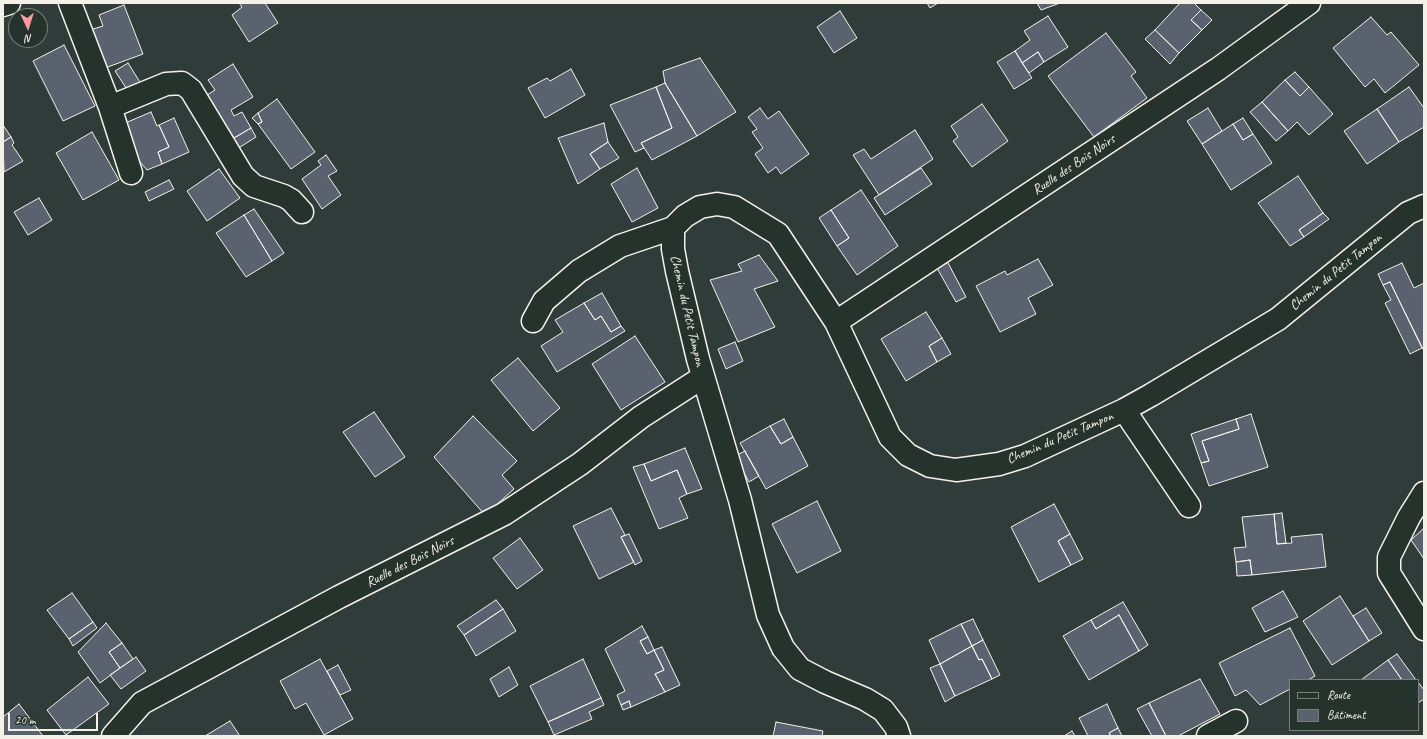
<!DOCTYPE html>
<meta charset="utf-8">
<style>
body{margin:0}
#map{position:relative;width:1427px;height:739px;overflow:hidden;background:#303c3a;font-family:Caveat,sans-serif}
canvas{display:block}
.frame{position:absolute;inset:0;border:4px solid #f4f1e8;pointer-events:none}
.legend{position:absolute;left:1289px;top:679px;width:130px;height:52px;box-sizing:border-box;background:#26332d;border:1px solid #787f78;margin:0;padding:5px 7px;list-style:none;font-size:12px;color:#f4f1e8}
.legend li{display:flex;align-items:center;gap:8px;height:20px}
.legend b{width:20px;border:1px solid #787f78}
.north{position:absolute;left:8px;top:8px;width:40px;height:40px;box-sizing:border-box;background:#26332d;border:1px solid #787f78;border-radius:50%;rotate:176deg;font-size:11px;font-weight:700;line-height:16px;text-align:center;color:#f4f1e8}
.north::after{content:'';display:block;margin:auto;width:14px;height:18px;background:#ff9aa2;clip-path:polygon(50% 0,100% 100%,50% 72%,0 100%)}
.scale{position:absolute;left:8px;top:713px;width:90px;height:18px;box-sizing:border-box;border:2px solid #f4f1e8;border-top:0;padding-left:5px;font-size:12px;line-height:14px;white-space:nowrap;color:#f4f1e8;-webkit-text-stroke:3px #26332d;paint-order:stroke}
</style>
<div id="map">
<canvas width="1427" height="739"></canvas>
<div class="frame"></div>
<ul class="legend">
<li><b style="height:5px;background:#26332d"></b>Route</li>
<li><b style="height:11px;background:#5a626f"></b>Bâtiment</li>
</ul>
<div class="north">N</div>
<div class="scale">20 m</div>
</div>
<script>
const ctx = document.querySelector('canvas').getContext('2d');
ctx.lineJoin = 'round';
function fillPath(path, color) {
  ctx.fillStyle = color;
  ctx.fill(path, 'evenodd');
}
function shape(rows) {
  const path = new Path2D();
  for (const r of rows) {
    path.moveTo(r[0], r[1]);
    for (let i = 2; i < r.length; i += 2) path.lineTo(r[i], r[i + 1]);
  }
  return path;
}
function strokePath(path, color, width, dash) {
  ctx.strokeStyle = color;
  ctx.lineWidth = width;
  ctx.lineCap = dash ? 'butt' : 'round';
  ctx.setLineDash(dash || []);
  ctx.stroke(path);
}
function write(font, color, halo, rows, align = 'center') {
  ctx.font = font + ' Caveat,sans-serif';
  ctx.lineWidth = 3.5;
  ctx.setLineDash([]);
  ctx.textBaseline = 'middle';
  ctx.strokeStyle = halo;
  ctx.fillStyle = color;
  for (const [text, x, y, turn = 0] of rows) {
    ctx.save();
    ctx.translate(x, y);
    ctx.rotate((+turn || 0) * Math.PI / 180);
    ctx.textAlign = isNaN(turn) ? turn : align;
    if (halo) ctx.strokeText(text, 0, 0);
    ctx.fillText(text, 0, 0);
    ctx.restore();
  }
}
const building = shape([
 [239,3,265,3,278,23,249,42,232,15,242,7,239,3],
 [927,3,938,3,930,8,927,3],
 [1037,3,1060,3,1041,10,1037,3],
 [1180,3,1194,3,1201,10,1191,20,1202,30,1179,53,1155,30,1180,3],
 [124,5,143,54,105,68,90,30,103,26,99,15,124,5],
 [1201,10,1212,20,1202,30,1191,20,1201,10],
 [840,11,857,38,834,53,817,27,840,11],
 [1048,16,1068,47,1044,62,1038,52,1022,63,1015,51,1030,40,1024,31,1048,16],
 [1371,17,1387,35,1391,32,1419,65,1385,93,1374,79,1365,87,1333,48,1371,17],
 [1155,30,1179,53,1170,64,1145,39,1155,30],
 [1106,33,1136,72,1131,76,1147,98,1094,137,1048,76,1106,33],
 [64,45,95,106,63,121,33,61,64,45],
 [1015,51,1032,78,1014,89,997,62,1015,51],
 [1038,52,1044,62,1029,73,1022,63,1038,52],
 [700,58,736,112,697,136,665,83,663,71,700,58],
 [128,63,143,87,130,94,115,71,128,63],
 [233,64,253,97,231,110,234,116,242,112,251,128,234,138,207,95,215,90,208,80,233,64],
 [571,69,585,95,545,118,528,88,547,78,550,81,571,69],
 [1295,72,1309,87,1300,96,1285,80,1295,72],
 [1285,80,1300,96,1309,87,1333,114,1309,135,1297,122,1288,131,1262,102,1285,80],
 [665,83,697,136,652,160,641,143,672,128,656,87,665,83],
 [656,87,672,128,641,143,644,148,635,152,610,105,656,87],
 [1409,87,1424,108,1424,127,1399,142,1377,109,1409,87],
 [277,99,315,152,291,169,258,124,262,122,258,113,277,99],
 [1262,102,1288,131,1276,141,1250,112,1262,102],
 [982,104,1008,141,972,167,953,141,958,137,951,126,982,104],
 [760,108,768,119,779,111,809,154,781,174,776,167,768,173,755,154,763,148,752,132,757,129,748,117,760,108],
 [1208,108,1222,131,1202,144,1187,121,1208,108],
 [1377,109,1399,142,1367,164,1344,131,1377,109],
 [151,112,157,126,159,125,169,147,158,152,162,164,147,170,139,161,123,124,151,112],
 [258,113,262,122,258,124,252,118,258,113],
 [174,118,189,152,162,164,158,152,169,147,159,125,174,118],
 [1243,118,1253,134,1243,140,1233,124,1243,118],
 [604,123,608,142,590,154,600,169,578,184,558,138,604,123],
 [1233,124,1243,140,1253,134,1272,163,1231,190,1202,144,1233,124],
 [3,125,11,137,3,142,3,125],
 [251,128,256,137,234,151,229,142,234,138,251,128],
 [915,130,933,159,879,195,853,155,864,149,871,159,915,130],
 [92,132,119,180,83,200,56,153,92,132],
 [11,137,14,143,12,145,23,161,4,172,3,142,11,137],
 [608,142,619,158,600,169,590,154,608,142],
 [326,155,337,171,328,176,341,195,322,209,302,179,321,165,318,161,326,155],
 [637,168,658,208,632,222,611,184,637,168],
 [921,168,932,184,885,215,874,198,921,168],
 [219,169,240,198,207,221,187,191,219,169],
 [1298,176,1323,213,1299,230,1304,237,1290,246,1258,203,1298,176],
 [169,180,174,189,149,201,145,192,169,180],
 [861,190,898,246,857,275,837,246,849,238,831,210,861,190],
 [39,198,52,220,28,235,14,212,39,198],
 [254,209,284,253,272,261,244,215,254,209],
 [831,210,849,238,837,246,819,218,831,210],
 [1323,213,1329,219,1304,237,1299,230,1323,213],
 [244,215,272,261,246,277,216,233,244,215],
 [759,255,778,281,754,289,775,327,738,342,710,280,742,271,738,264,759,255],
 [1038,259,1053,285,1028,298,1036,314,1000,332,976,286,1005,271,1007,275,1038,259],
 [947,261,966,297,956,302,937,268,947,261],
 [1402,263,1414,288,1424,283,1424,351,1390,282,1383,285,1378,274,1402,263],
 [1390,282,1422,348,1410,354,1385,303,1391,300,1383,285,1390,282],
 [602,293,621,326,611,332,601,316,595,320,584,303,602,293],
 [584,303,595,320,601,316,611,332,621,326,625,331,557,372,541,346,563,332,555,320,584,303],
 [926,312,942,338,929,346,937,362,906,381,881,339,926,312],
 [635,336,665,382,621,410,592,364,635,336],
 [942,338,951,354,937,362,929,346,942,338],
 [735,342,743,361,726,369,718,349,735,342],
 [518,358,560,408,533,431,491,380,518,358],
 [374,412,405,457,375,477,343,432,374,412],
 [1251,414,1268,467,1209,486,1201,463,1209,461,1202,441,1239,429,1236,419,1251,414],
 [473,416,517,461,502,475,514,489,485,515,434,457,473,416],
 [784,419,793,437,781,444,770,426,784,419],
 [1236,419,1239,429,1202,441,1209,461,1201,463,1191,434,1236,419],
 [770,426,781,444,793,437,808,466,766,489,740,443,770,426],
 [685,448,702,489,687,494,677,470,651,481,644,464,685,448],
 [745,451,759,476,749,482,735,456,745,451],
 [644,464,651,481,677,470,687,494,679,498,688,518,659,529,633,467,644,464],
 [817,501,841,551,797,573,772,524,817,501],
 [1054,504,1070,534,1058,541,1071,565,1039,582,1011,527,1054,504],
 [611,508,625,535,621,537,634,562,599,579,573,526,611,508],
 [1282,513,1286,543,1277,544,1274,514,1282,513],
 [1274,514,1277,544,1292,543,1291,537,1322,534,1326,567,1252,575,1250,560,1236,562,1234,548,1246,547,1242,517,1274,514],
 [1424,528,1424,559,1411,540,1424,528],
 [629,534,642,561,635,565,621,537,629,534],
 [1070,534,1083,559,1071,565,1058,541,1070,534],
 [520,538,543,570,517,589,493,558,520,538],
 [1250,560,1252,575,1237,576,1236,562,1250,560],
 [1283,591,1298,617,1265,632,1252,608,1283,591],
 [72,593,93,622,69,639,47,610,72,593],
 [1340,596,1369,641,1332,665,1303,621,1340,596],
 [496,600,503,609,464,635,457,626,496,600],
 [1123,602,1148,645,1139,651,1119,615,1096,629,1091,620,1123,602],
 [1366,608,1382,633,1369,641,1353,616,1366,608],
 [503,609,516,631,476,656,464,635,503,609],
 [1119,615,1139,651,1089,680,1063,636,1091,620,1096,629,1119,615],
 [973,619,983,640,972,646,961,624,973,619],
 [93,622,97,628,73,646,69,639,93,622],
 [106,623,122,643,109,652,120,668,100,683,78,652,106,623],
 [961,624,972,646,940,664,929,640,961,624],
 [642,626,648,637,640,641,647,654,654,650,664,670,655,674,665,692,631,707,629,701,621,705,617,695,625,691,605,649,642,626],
 [1290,628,1315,676,1308,680,1290,680,1290,689,1260,705,1246,690,1235,696,1219,663,1290,628],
 [648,637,654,650,647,654,640,641,648,637],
 [983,640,1000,675,992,679,982,659,979,660,972,646,983,640],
 [122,643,133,659,120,668,109,652,122,643],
 [972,646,979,660,982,659,992,679,955,696,940,664,972,646],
 [662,647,680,685,665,692,655,674,664,670,654,650,662,647],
 [1397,654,1416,680,1402,680,1388,660,1397,654],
 [136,657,146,671,121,689,110,675,136,657],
 [320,659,353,719,324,735,306,703,295,709,280,681,320,659],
 [583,659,601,698,548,722,530,686,583,659],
 [1388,660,1402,680,1361,680,1388,660],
 [940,664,955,696,945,702,930,668,940,664],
 [338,665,351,690,340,695,327,671,338,665],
 [509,667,518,685,499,697,490,679,509,667],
 [88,677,109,704,66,735,47,710,88,677],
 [1200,679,1220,714,1178,736,1166,736,1149,703,1200,679],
 [1418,682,1424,690,1424,699,1418,703,1418,682],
 [601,698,604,705,589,712,592,719,554,735,548,722,601,698],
 [629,701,631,707,623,710,621,705,629,701],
 [1149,703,1166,736,1152,736,1137,709,1149,703],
 [19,704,43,736,3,736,3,717,19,704],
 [1107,704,1118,728,1109,733,1111,736,1088,736,1079,718,1107,704],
 [230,721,240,736,205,736,230,721],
 [776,722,823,731,822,736,773,736,776,722],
 [1118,728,1122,736,1111,736,1109,733,1118,728],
 [1072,731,1075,736,1064,736,1072,731]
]);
fillPath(building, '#5a626f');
strokePath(building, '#f4f1e8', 1);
const street = shape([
 [70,3,110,107,131,173],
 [110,107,166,84,182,83,191,90,243,176,254,186,284,196,291,200,302,212],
 [533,321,544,301,579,271,620,246,673,228],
 [836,322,1218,69,1309,3],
 [1124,410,1189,506],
 [1424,493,1409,517,1389,557,1389,573,1424,629],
 [113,736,142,703,339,597,504,514,580,464,641,417,703,377],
 [899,736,896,727,883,710,865,699,825,682,800,669,783,648,768,615,740,500,698,359,677,271,673,249,673,228,685,216,700,207,717,204,734,207,778,234,836,322,890,437,908,455,930,466,956,470,999,464,1025,456,1124,410,1151,395,1278,319,1408,213,1424,206],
 [1208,736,1236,721]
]);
const secondary = shape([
 [3,5,9,3]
]);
strokePath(street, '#f4f1e8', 25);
strokePath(secondary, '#f4f1e8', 25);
strokePath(street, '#26332d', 22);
strokePath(secondary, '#26332d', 22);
write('14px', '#f4f1e8', '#26332d', [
 ["Ruelle des Bois Noirs",1074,165,-34],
 ["Chemin du Petit Tampon",1336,272,-39],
 ["Chemin du Petit Tampon",687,311,77],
 ["Chemin du Petit Tampon",1060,438,-23],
 ["Ruelle des Bois Noirs",410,562,-27]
]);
</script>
